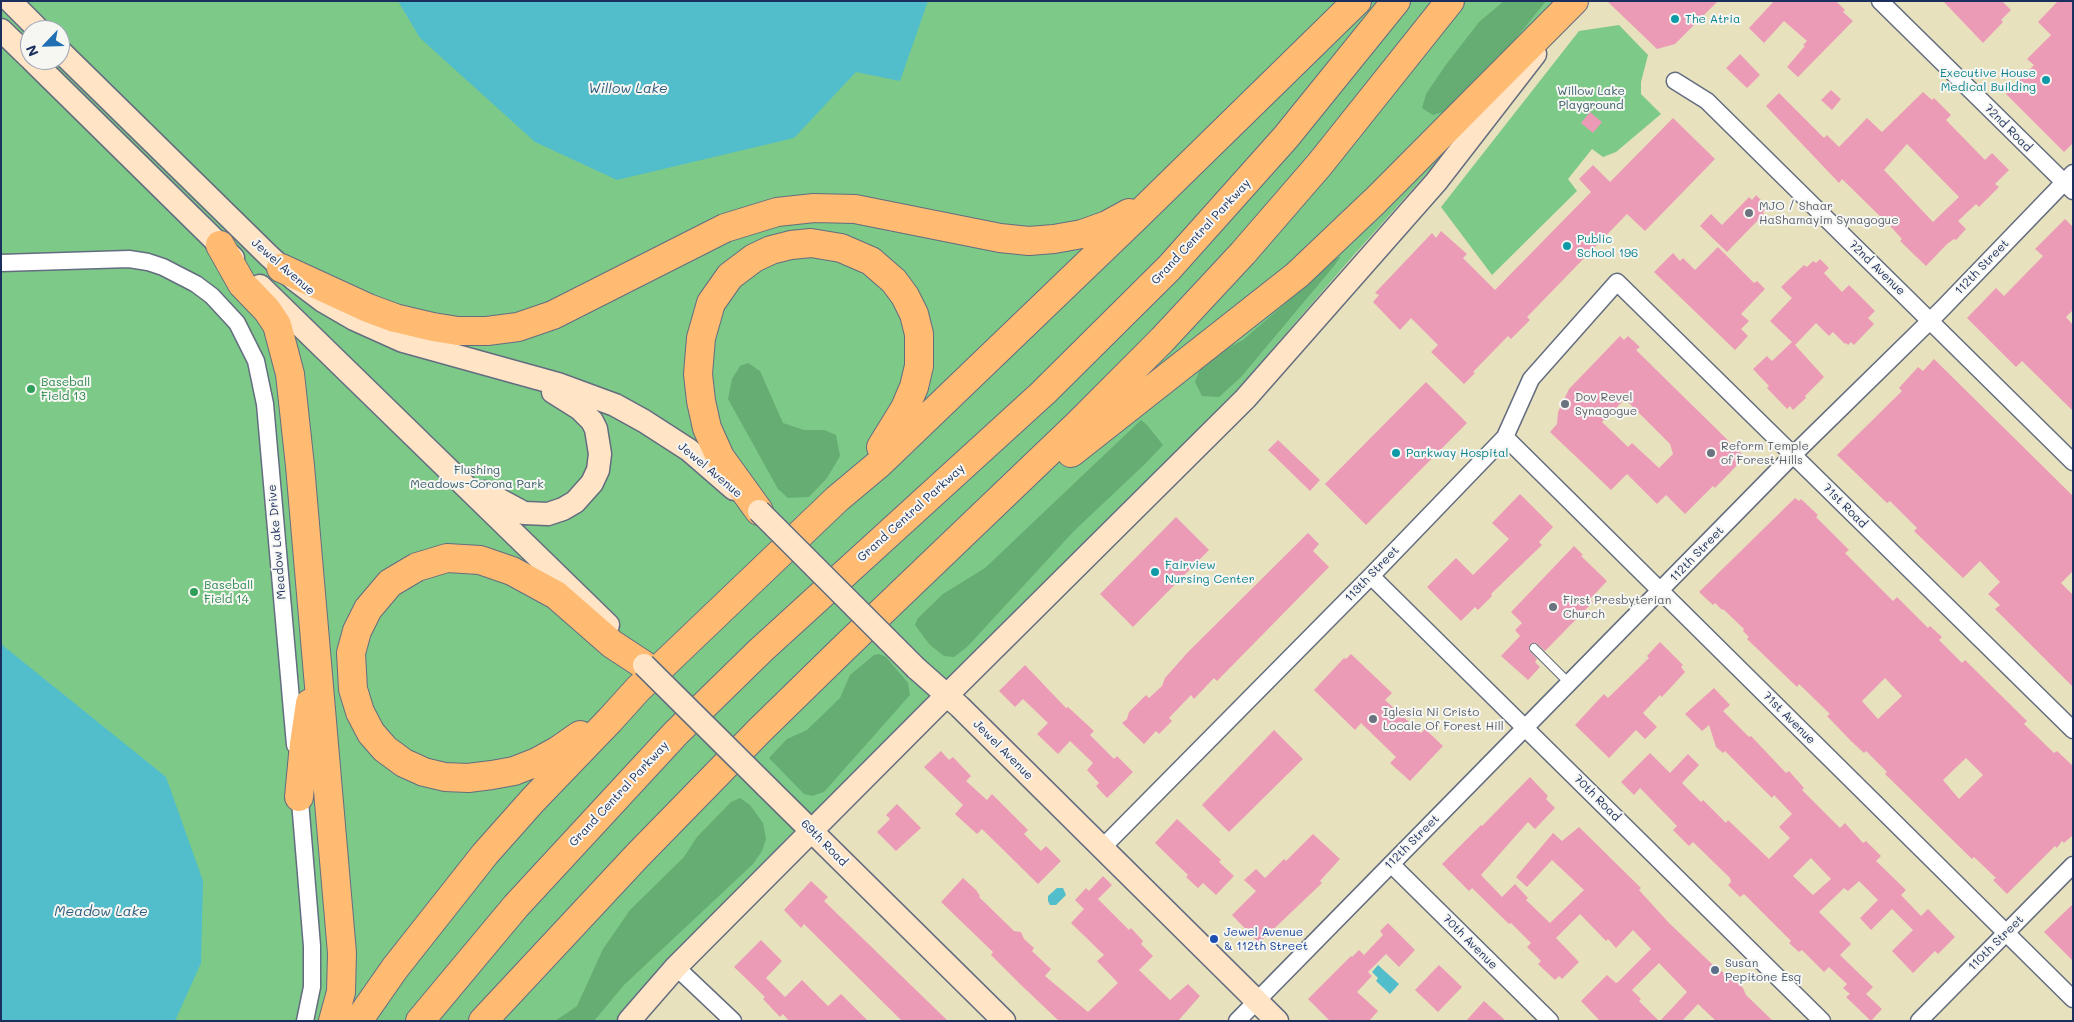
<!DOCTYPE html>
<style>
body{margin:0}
#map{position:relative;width:2074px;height:1022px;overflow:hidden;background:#e8e1bd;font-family:Mali,sans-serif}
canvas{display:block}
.frame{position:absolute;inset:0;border:2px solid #1b2f5e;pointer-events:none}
.north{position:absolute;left:20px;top:20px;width:50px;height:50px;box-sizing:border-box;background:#f6f6f2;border:1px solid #9ea6b7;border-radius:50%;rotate:246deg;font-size:14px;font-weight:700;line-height:20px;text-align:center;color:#1b2f5e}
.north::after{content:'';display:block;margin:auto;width:18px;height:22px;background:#1f6fb2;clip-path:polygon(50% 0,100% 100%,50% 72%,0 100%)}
</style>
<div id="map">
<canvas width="2074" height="1022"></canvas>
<div class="frame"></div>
<div class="north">N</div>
</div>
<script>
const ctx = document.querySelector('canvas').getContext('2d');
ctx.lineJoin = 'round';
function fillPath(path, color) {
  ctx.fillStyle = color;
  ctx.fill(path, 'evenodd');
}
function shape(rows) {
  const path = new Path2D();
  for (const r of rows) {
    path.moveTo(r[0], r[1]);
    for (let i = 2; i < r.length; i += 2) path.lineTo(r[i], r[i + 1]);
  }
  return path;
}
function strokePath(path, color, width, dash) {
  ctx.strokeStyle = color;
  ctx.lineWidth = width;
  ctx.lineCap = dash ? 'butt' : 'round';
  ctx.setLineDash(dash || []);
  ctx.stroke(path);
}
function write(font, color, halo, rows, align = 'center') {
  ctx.font = font + ' Mali,sans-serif';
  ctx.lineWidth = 4;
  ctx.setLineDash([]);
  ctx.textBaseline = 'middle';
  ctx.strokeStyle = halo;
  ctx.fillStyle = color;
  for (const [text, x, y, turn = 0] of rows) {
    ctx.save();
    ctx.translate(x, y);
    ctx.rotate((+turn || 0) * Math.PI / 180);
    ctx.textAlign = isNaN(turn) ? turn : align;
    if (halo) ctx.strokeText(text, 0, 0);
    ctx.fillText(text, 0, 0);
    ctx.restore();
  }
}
fillPath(shape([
 [1,1,1572,1,1452,145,1353,256,1238,389,818,810,787,838,629,1021,1,1021],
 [30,30,60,30,60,60,30,60],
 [1619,25,1648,55,1641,82,1641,94,1661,114,1616,152,1603,157,1592,149,1568,179,1577,191,1492,275,1441,207,1579,31]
]), '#7dc988');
fillPath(shape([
 [1504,1,1546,1,1501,57,1443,112,1433,115,1422,108,1426,94,1445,66,1479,22],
 [1341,256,1334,266,1241,377,1219,397,1202,396,1195,382,1199,371,1213,356,1243,340,1288,301,1325,264],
 [748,363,760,371,783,423,804,430,824,430,836,435,840,456,827,478,809,497,788,498,778,489,728,399,732,379,740,366],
 [1141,420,1147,425,1163,445,1145,464,1074,531,967,647,954,657,944,656,930,645,915,625,918,618,943,594,985,568],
 [879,654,886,657,908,683,910,695,824,792,812,796,804,794,769,758,787,739,807,730,840,698,850,675,874,655],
 [740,798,750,805,763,823,766,839,762,851,753,864,624,985,594,1021,555,1021,577,1006,603,949,630,910,684,857,697,837,731,802]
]), '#66ad74');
fillPath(shape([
 [398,1,928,1,900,81,856,72,794,138,617,180,535,142,420,38],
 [1,644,166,777,203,881,201,963,175,1021,1,1021],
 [1057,888,1063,888,1066,895,1056,905,1050,905,1048,901,1048,896],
 [1378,965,1399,984,1390,994,1376,981,1378,978,1372,972]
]), '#52becc');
fillPath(shape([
 [1607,1,1718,1,1675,44,1657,49],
 [1774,1,1836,1,1845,10,1843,12,1853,21,1798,77,1787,67,1805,46,1803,45,1807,41,1784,21,1764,43,1749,28],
 [1943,1,2002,1,2011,10,2001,20,2003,22,1983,43],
 [2058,1,2073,1,2073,143,2064,152,2006,94,2034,65,2027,59,2051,35,2038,22],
 [1740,54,1760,75,1747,88,1726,68],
 [1831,90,1841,99,1832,110,1821,100],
 [1923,92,1932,100,1934,98,1951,115,1946,120,1985,160,1992,153,2009,170,1995,184,1999,187,1979,207,1976,204,1958,221,1966,229,1956,240,1954,239,1947,244,1926,266,1900,241,1902,239,1892,228,1842,179,1839,183,1766,106,1779,93,1824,138,1827,135,1839,147,1867,118,1882,132],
 [1907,144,1959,197,1933,222,1884,170],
 [1590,112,1602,122,1593,133,1581,123],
 [1673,118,1715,159,1645,231,1627,214,1527,317,1530,320,1511,339,1508,336,1473,372,1475,373,1464,384,1431,352,1438,345,1411,318,1400,330,1373,302,1379,295,1375,293,1432,233,1436,238,1441,231,1467,254,1463,258,1495,290,1591,192,1579,179,1593,165,1610,182],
 [1756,195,1768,207,1763,212,1764,214,1727,252,1700,226,1711,214,1722,225,1749,197,1752,200],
 [2065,219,2073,227,2073,310,2066,317,2073,325,2073,411,2022,361,2016,367,1967,318,1996,288,2004,296,2043,256,2035,249],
 [1718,247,1754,283,1757,281,1765,289,1741,314,1749,321,1741,329,1748,336,1735,350,1654,272,1673,253,1680,261,1683,258,1695,270],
 [1820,259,1829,268,1824,273,1842,292,1849,285,1875,311,1868,318,1874,324,1854,345,1851,342,1848,345,1846,343,1845,344,1833,332,1829,336,1816,323,1795,345,1824,377,1805,396,1806,398,1793,410,1790,406,1787,409,1767,388,1769,386,1753,369,1767,356,1772,361,1792,342,1770,321,1792,298,1781,287,1804,265,1807,267,1813,261,1816,263],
 [1620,336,1624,340,1628,336,1640,347,1636,350,1745,457,1715,488,1713,486,1685,514,1666,495,1657,504,1627,474,1611,490,1550,432,1557,424,1558,412,1569,389],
 [1625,399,1670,444,1673,454,1659,468,1632,443,1628,447,1602,422],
 [1934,359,2073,496,2073,571,2061,583,2073,595,2073,687,1995,609,2000,605,1988,594,2000,582,1980,561,1963,578,1914,531,1917,528,1890,501,1887,503,1837,455,1902,391,1899,388,1918,367,1923,371],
 [1426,382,1467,423,1366,525,1325,484],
 [1278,440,1320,480,1310,491,1268,450],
 [1520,494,1553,527,1539,542,1542,545,1491,594,1492,596,1478,610,1475,607,1461,621,1427,587,1456,558,1473,575,1509,539,1492,523],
 [1795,498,1799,501,1801,499,1818,515,1816,517,1849,550,1845,553,1893,601,1897,597,1928,628,1930,626,1942,637,1939,640,1962,663,1965,660,2027,721,2024,724,2054,753,2057,751,2073,766,2073,835,2064,843,2062,841,2057,848,2055,846,2007,894,1993,880,1996,878,1974,857,1972,859,1885,774,1887,772,1866,751,1864,753,1851,741,1827,716,1830,714,1799,684,1797,687,1747,639,1749,637,1743,631,1744,629,1723,609,1722,610,1715,603,1713,605,1699,592],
 [1885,678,1902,696,1878,719,1862,701],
 [1966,758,1983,775,1959,799,1943,780],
 [1176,517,1209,550,1133,627,1100,594],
 [1308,533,1319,544,1313,551,1329,567,1217,681,1214,678,1194,699,1191,695,1169,718,1172,721,1159,734,1156,731,1144,744,1122,723,1127,719,1129,712,1146,695,1149,698,1162,686,1165,678,1188,652],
 [1574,546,1583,555,1581,556,1607,581,1590,599,1593,602,1545,651,1536,643,1530,644,1529,650,1537,659,1535,662,1540,667,1528,680,1501,656,1520,636,1515,630,1522,623,1511,612],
 [1660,642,1683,665,1681,667,1685,672,1662,697,1660,695,1643,713,1657,727,1645,739,1636,730,1609,758,1575,725,1604,694,1608,698,1649,658,1647,656],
 [1351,654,1392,693,1385,700,1421,733,1425,729,1443,746,1410,781,1390,763,1396,757,1361,723,1355,730,1314,690,1344,658,1346,659],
 [1025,665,1066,708,1068,707,1094,731,1090,735,1114,759,1117,756,1133,772,1107,798,1096,786,1099,783,1087,770,1093,763,1070,741,1058,754,1037,734,1048,723,1023,699,1015,707,999,691],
 [1714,688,1730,705,1723,711,1749,737,1751,736,1786,773,1789,771,1804,788,1802,790,1840,828,1845,823,1863,843,1866,841,1881,856,1876,861,1906,890,1901,895,1921,916,1928,909,1955,937,1938,954,1935,951,1913,973,1892,951,1913,930,1892,909,1871,930,1860,918,1878,900,1859,881,1848,891,1844,888,1819,912,1851,944,1840,955,1873,987,1866,994,1882,1009,1871,1021,1846,997,1850,994,1843,988,1847,984,1829,967,1824,972,1802,950,1799,952,1789,943,1791,941,1744,894,1740,897,1728,885,1731,882,1730,878,1693,842,1689,846,1673,830,1677,826,1640,788,1634,795,1621,782,1650,753,1670,773,1688,754,1699,765,1682,783,1701,802,1703,800,1726,823,1728,820,1769,859,1790,838,1779,827,1792,814,1774,795,1772,798,1725,751,1723,753,1716,747,1709,725,1702,731,1685,714],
 [1811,858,1831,879,1813,895,1793,876],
 [1274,730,1303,759,1229,832,1202,805],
 [941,751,949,760,953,757,971,776,966,781,987,800,992,794,1028,830,1024,834,1041,851,1046,846,1061,861,1038,884,982,829,977,834,955,814,963,805,924,767],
 [1530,777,1548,796,1546,799,1555,808,1535,829,1528,822,1481,875,1502,897,1515,884,1528,898,1526,900,1550,923,1584,890,1552,860,1527,887,1516,877,1553,833,1562,841,1579,827,1641,888,1639,890,1669,923,1713,965,1714,964,1730,979,1732,977,1743,988,1746,995,1773,1021,1716,1021,1698,1004,1682,1021,1660,1021,1687,992,1659,963,1632,990,1641,999,1639,1001,1659,1021,1600,1021,1581,1001,1607,975,1616,983,1618,982,1651,949,1633,930,1616,948,1608,939,1606,941,1580,914,1556,938,1579,962,1562,979,1559,976,1555,980,1538,964,1541,961,1527,947,1531,943,1511,923,1509,924,1472,888,1469,891,1442,864,1481,825,1482,826],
 [897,804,921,828,896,851,877,832,890,819,886,815],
 [1177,819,1221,860,1219,862,1234,876,1216,895,1203,883,1198,888,1186,877,1188,875,1155,843],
 [1313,834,1340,859,1320,881,1322,883,1259,943,1232,915,1256,891,1244,880,1256,869,1265,878,1284,859,1286,861],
 [1103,876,1112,885,1098,899,1129,930,1131,928,1143,941,1141,944,1153,956,1139,970,1170,1000,1188,984,1200,996,1178,1021,1059,1021,1020,984,991,955,993,952,941,902,963,878,976,890,980,896,979,897,1014,931,1021,932,1024,939,1034,948,1032,951,1051,969,1045,976,1088,1012,1118,983,1097,961,1104,955,1071,923,1084,909,1075,900,1086,888,1089,891],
 [811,881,828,897,824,901,948,1021,902,1021,804,924,801,928,784,910],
 [2073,904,2073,961,2044,932],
 [1388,923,1415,950,1399,967,1386,954,1368,972,1372,976,1357,992,1378,1011,1369,1021,1330,1021,1308,999,1351,956,1352,957,1359,950,1364,955,1383,935,1380,931],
 [761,940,782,961,766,978,785,997,802,980,828,1006,841,994,868,1021,789,1021,783,1014,780,1017,763,999,765,997,734,967],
 [1439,965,1462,987,1438,1012,1415,990],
 [1484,1001,1506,1021,1466,1021]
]), '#ec9bb7');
const lane = shape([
 [1534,648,1569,683]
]);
const street = shape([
 [1880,1,2073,191],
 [1675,81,1707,101,2073,462],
 [1,263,129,259,148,262,163,267,196,284,212,296,237,323,256,361,265,404,295,745],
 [1505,437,2073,999],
 [1371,576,1822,1021],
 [299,789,312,946,312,987,305,1021],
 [1102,848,1371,576,1505,437,1531,379,1617,282,2073,730],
 [1391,864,1550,1021],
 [676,967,733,1021],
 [1237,1021,1793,455,1941,310,2073,173],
 [1919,1021,2073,865]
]);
const secondary = shape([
 [10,1,39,30],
 [1,30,30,58],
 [60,51,268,255,294,279,323,301,354,319,403,341,558,384,615,405,644,421,689,450,734,489],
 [32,60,233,258],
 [260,286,608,625],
 [485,492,524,513,548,514,563,509,575,502,592,483,598,470,600,454,596,429,592,421,580,409,553,392],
 [916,668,960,707,1277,1021],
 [766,786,1004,1021],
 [629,1021,676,967,933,709,1245,399,1436,182,1535,54]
]);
const highway = shape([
 [220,245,242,284,267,310,277,325,290,374,300,466,342,953,341,992,333,1021],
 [281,268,368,308,395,318,433,327,458,331,487,331,518,327,553,315,725,228,777,212,814,208,855,209,1000,238,1029,241,1054,239,1082,234,1107,225,1129,213],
 [1071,453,1297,275,1375,201,1574,1],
 [759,511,720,457,707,428,701,401,698,374,701,338,711,303,730,276,754,258,771,250,791,245,811,243,841,248,871,261,894,281,905,296,914,314,919,334,919,366,914,387,905,408,881,447],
 [580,735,557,751,537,762,514,771,492,775,468,778,445,777,424,772,404,763,385,749,371,733,360,712,353,689,351,653,357,631,368,609,390,583,417,567,447,558,480,560,512,571,556,595,612,644,644,665],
 [299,797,304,744,310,703],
 [358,1021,395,968,485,854,533,800,610,720,638,689,837,499,880,463,1133,220,1357,1],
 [420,1021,516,906,676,733,761,650,1043,393,1169,268,1286,137,1396,1],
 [483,1021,637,856,760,730,844,648,1078,424,1162,340,1243,253,1320,164,1450,1]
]);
strokePath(lane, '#636d7f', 10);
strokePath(street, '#636d7f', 19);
strokePath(secondary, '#636d7f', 25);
strokePath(highway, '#636d7f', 30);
strokePath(lane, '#fff', 8);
strokePath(street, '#fff', 16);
strokePath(secondary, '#ffe4c6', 22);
strokePath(highway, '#febb71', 28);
const secondaryBridge = shape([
 [759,511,916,668],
 [644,665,766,786]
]);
strokePath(secondaryBridge, '#636d7f', 25, []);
strokePath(secondaryBridge, '#ffe4c6', 22);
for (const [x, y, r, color] of [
 [1675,19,5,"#0f9aa8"],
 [2046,80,5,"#0f9aa8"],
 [1749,213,5,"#6b7280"],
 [1567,246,5,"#0f9aa8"],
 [31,389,5,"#2e9e5b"],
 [1565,404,5,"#6b7280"],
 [1396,453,5,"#0f9aa8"],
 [1711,453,5,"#6b7280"],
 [1155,572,5,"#0f9aa8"],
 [194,592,5,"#2e9e5b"],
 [1553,607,5,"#6b7280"],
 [1373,719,5,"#6b7280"],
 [1214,939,5,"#1a4fb4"],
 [1715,970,5,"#5c6f8a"]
]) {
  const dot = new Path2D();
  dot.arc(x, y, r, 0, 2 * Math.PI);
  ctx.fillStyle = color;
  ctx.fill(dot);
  strokePath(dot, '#f6f6f2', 2);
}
write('12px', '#0d838f', '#f6f6f2', [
 ["The Atria",1685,19],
 ["Executive House",2036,73,"right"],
 ["Medical Building",2036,87,"right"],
 ["Public",1577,239],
 ["School 196",1577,253],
 ["Parkway Hospital",1406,453],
 ["Fairview",1165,565],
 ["Nursing Center",1165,579]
], 'left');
write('12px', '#385d6b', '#f6f6f2', [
 ["Willow Lake",1591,91],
 ["Playground",1591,105],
 ["Flushing",477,470],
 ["Meadows-Corona Park",477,484]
]);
write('12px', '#1b2f5e', '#f6f6f2', [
 ["72nd Road",2008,128,45],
 ["Grand Central Parkway",1201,232,-47],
 ["Jewel Avenue",283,267,41],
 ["112th Street",1982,267,-46],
 ["72nd Avenue",1877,268,44],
 ["Jewel Avenue",710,470,40],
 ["71st Road",1845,506,45],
 ["Grand Central Parkway",911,513,-42],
 ["Meadow Lake Drive",277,542,-95],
 ["112th Street",1697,554,-46],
 ["113th Street",1372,574,-46],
 ["71st Avenue",1789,718,45],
 ["Jewel Avenue",1003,750,45],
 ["Grand Central Parkway",619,794,-47],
 ["70th Road",1597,798,45],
 ["112th Street",1412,842,-45],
 ["69th Road",824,843,45],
 ["70th Avenue",1470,942,45],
 ["110th Street",1996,943,-45]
]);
write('12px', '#5b616d', '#f6f6f2', [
 ["MJO / Shaar",1759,206],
 ["HaShamayim Synagogue",1759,220],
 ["Dov Revel",1575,397],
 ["Synagogue",1575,411],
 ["Reform Temple",1721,446],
 ["of Forest Hills",1721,460],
 ["First Presbyterian",1563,600],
 ["Church",1563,614],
 ["Iglesia Ni Cristo",1383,712],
 ["Locale Of Forest Hill",1383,726]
], 'left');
write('12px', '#27864d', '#f6f6f2', [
 ["Baseball",41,382],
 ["Field 13",41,396],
 ["Baseball",204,585],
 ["Field 14",204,599]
], 'left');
write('12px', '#164399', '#f6f6f2', [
 ["Jewel Avenue",1224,932],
 ["& 112th Street",1224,946]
], 'left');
write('12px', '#4e5e75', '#f6f6f2', [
 ["Susan",1725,963],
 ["Pepitone Esq",1725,977]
], 'left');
write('italic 14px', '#2c5a7f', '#f6f6f2', [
 ["Willow Lake",628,89],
 ["Meadow Lake",101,912]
]);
</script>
